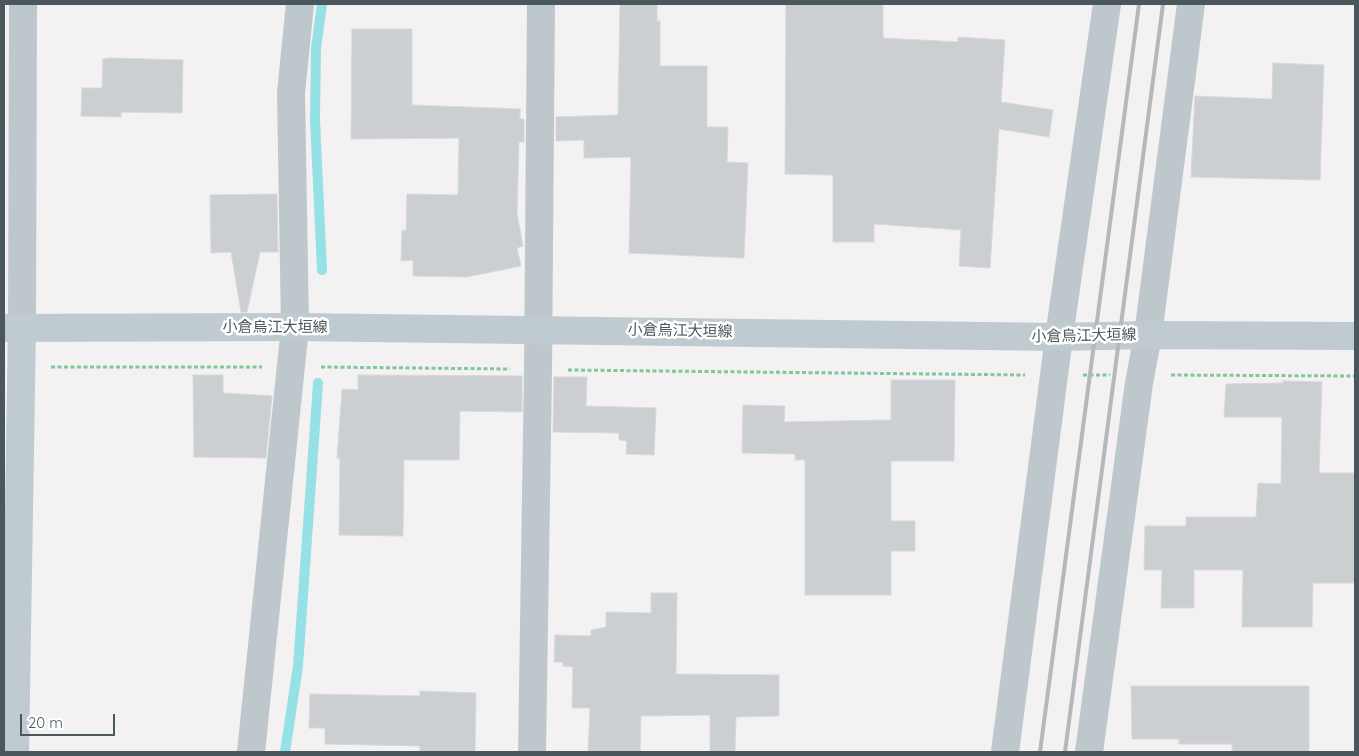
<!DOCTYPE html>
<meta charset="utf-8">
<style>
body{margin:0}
#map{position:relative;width:1359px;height:756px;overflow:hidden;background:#f3f1f2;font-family:Quicksand,sans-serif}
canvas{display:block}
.frame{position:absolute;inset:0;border:5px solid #4a575d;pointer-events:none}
.scale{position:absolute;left:20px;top:714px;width:95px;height:22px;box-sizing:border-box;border:2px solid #4a575d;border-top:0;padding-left:6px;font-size:15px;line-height:18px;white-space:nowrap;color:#4a575d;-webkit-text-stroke:4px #fff;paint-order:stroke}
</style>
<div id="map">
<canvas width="1359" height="756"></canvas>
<div class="frame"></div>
<div class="scale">20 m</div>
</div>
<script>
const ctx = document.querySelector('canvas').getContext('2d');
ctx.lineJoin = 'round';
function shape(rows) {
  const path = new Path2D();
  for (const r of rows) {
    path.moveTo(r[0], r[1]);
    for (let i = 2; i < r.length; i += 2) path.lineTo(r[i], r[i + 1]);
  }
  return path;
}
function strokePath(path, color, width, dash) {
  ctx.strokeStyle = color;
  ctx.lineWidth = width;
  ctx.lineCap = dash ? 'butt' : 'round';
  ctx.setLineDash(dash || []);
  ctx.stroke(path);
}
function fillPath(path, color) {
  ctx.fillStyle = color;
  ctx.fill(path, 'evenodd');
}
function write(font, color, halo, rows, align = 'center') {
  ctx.font = font + ' Quicksand,"Noto Sans JP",sans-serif';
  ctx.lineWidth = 5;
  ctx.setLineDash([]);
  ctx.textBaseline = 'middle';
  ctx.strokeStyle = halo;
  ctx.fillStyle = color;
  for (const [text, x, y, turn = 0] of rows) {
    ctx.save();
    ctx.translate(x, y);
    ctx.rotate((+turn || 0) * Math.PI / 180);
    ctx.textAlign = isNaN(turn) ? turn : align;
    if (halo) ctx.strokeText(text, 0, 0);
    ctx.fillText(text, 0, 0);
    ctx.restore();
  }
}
strokePath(shape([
 [322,4,316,48,315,120,322,270],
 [285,752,298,666,318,383]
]), '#95e1e5', 10);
const building = shape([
 [620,4,657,4,657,21,660,21,660,66,707,66,707,127,728,127,727,162,748,163,744,258,629,253,631,157,584,158,584,140,556,141,556,117,618,115,620,4],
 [786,4,883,4,883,38,958,42,958,37,1005,40,1001,102,1053,110,1049,137,999,129,990,268,959,266,961,230,874,224,874,242,833,242,833,175,785,174,786,4],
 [352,29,412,29,412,105,520,109,520,119,524,119,524,142,519,142,517,214,523,246,517,248,521,266,467,277,413,276,413,260,401,261,402,230,406,231,407,194,458,195,459,138,351,139,352,29],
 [110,58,183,60,182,113,121,112,121,117,81,116,82,88,102,88,103,59,110,58],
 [1273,63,1324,65,1320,180,1191,177,1195,96,1272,99,1273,63],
 [277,194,278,252,260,252,247,312,241,312,231,252,211,253,210,195,277,194],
 [193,375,223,375,223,393,272,396,266,458,194,457,193,375],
 [358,375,522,376,522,412,460,411,459,460,404,460,403,536,339,535,340,458,337,458,342,389,358,390,358,375],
 [554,377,587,377,586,406,656,408,654,455,626,454,627,441,619,440,619,433,553,432,554,377],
 [891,380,955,380,954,461,891,461,891,521,915,521,915,551,891,551,891,595,805,595,805,460,795,460,795,454,742,453,743,405,785,406,784,422,891,420,891,380],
 [1283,381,1322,382,1319,473,1355,473,1355,583,1313,583,1312,627,1242,627,1243,570,1194,570,1194,608,1161,608,1162,570,1144,570,1145,526,1186,526,1186,517,1256,517,1258,483,1281,484,1282,417,1224,417,1226,384,1283,383,1283,381],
 [651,593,677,593,676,674,779,675,779,716,736,717,735,752,710,752,710,715,641,716,640,752,588,752,590,708,572,708,573,667,563,666,563,662,554,662,555,635,591,636,591,630,606,627,606,612,651,613,651,593],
 [1131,686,1309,686,1309,752,1232,752,1232,744,1179,744,1179,739,1132,739,1131,686],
 [420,691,476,693,475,752,420,752,420,746,325,744,325,728,309,728,310,694,420,696,420,691]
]);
fillPath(building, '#cccfd2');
strokePath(building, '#d6d8dc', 1);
strokePath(shape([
 [51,367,262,367],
 [321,367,510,369],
 [568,370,1025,375],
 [1083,375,1110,375],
 [1171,375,1355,376]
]), '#7fc899', 3, [4, 2.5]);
strokePath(shape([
 [22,328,23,4],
 [251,752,295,327,291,93,300,4],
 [532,752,538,370,541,4],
 [1005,752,1059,337,1107,4],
 [1089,752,1139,383,1148,335,1191,4]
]), '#bec7cc', 28);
strokePath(shape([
 [4,328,295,327,1059,337,1148,335,1355,336],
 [15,752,22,328]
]), '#bfcad1', 28);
strokePath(shape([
 [1040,752,1139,4],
 [1065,752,1163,4]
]), '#b4b7bb', 4);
write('15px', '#4a575d', '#fff', [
 ["小倉烏江大垣線",275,327],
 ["小倉烏江大垣線",680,331,1],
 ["小倉烏江大垣線",1084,336,-1]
]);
</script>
